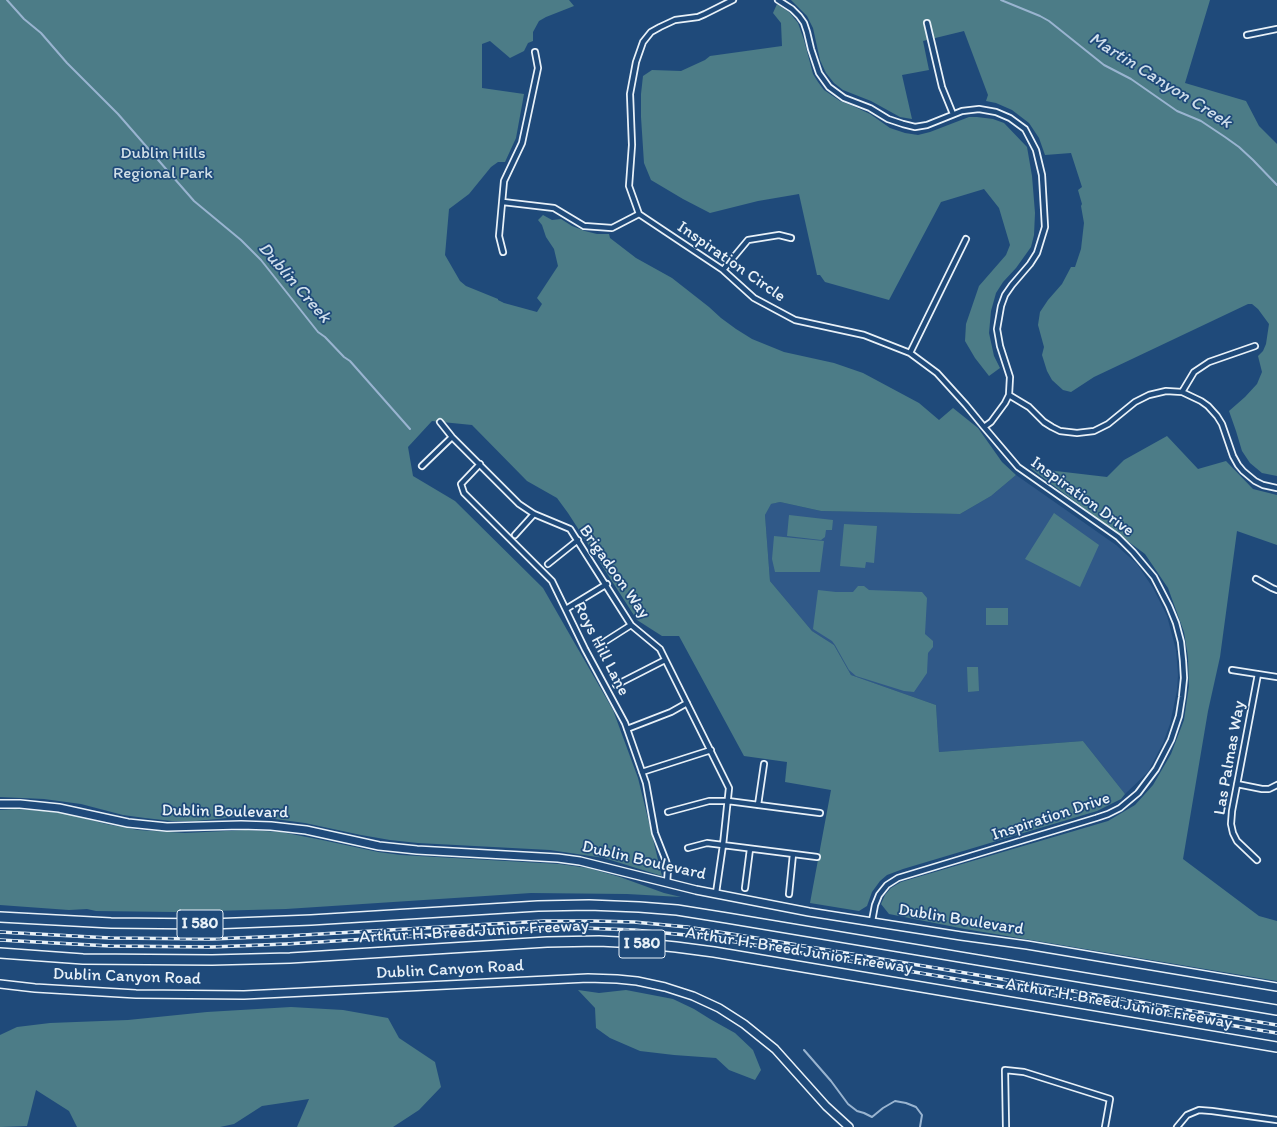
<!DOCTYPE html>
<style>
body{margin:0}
canvas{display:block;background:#1f4a7a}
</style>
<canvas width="1277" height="1127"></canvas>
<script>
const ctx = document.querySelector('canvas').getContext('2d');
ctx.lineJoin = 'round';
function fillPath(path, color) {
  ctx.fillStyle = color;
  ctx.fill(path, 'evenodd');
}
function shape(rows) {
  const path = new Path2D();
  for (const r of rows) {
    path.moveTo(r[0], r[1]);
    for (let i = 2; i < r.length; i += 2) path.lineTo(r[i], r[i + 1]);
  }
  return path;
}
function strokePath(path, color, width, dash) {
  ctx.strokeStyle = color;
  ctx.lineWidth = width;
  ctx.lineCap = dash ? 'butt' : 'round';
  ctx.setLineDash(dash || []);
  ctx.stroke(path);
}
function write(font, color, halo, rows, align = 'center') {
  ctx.font = font + ' Itim,sans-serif';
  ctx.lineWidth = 3.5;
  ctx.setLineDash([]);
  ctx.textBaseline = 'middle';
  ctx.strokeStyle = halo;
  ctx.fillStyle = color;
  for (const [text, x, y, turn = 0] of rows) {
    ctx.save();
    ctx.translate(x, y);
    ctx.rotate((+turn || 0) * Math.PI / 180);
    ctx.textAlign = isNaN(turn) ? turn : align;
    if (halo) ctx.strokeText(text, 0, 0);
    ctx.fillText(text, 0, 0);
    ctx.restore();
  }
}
fillPath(shape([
 [1016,475,1116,545,1137,564,1153,588,1167,616,1176,650,1178,675,1177,690,1170,724,1163,743,1148,772,1125,794,1083,741,939,752,936,705,851,675,834,645,812,631,770,581,765,515,770,504,780,502,821,511,960,514,991,496]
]), '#305988');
fillPath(shape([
 [0,0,569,0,574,6,546,17,539,21,533,32,533,41,528,43,524,51,510,58,490,41,482,44,482,88,524,94,516,138,505,162,498,162,491,167,469,194,449,209,445,255,460,281,466,286,498,299,498,300,504,303,537,312,542,304,537,298,558,266,554,249,546,237,542,225,538,220,543,215,552,220,561,219,572,226,585,231,597,234,609,234,610,238,636,258,672,278,709,307,721,318,736,329,752,339,784,352,834,363,863,373,919,403,939,420,953,408,978,428,1002,462,1016,475,991,496,960,514,821,511,780,502,771,504,765,515,770,581,812,631,834,645,851,675,936,705,939,752,1083,741,1125,794,1121,799,1097,811,903,869,887,875,880,881,872,892,867,906,859,911,810,903,831,790,785,782,787,762,744,756,679,636,662,636,637,620,568,513,557,498,527,481,472,425,432,421,408,447,413,476,455,501,543,588,613,710,638,778,662,876,604,858,550,850,418,843,390,840,361,835,305,823,260,817,238,817,196,821,172,821,145,818,123,815,81,804,44,799,0,797],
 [791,0,1210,0,1185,83,1246,101,1259,126,1277,144,1277,476,1262,473,1250,463,1242,451,1236,431,1229,411,1245,397,1257,384,1262,372,1258,356,1263,351,1266,344,1269,324,1258,309,1252,304,1248,304,1094,377,1071,392,1063,390,1052,380,1047,371,1042,355,1044,347,1038,325,1040,312,1048,300,1062,284,1071,267,1075,267,1081,249,1084,223,1081,206,1082,204,1078,190,1082,187,1071,153,1045,155,1039,138,1029,123,1012,110,996,103,986,101,988,95,964,31,923,41,929,70,902,75,912,119,900,117,871,101,843,90,834,83,826,73,820,60,813,28,807,16],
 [777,4,789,12,798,23,804,40,813,74,818,82,824,90,840,101,853,106,870,114,890,128,905,133,918,135,930,132,969,117,977,117,993,119,1004,123,1027,147,1032,176,1035,213,1034,235,1031,247,1016,268,1003,282,996,293,991,311,989,333,994,356,1000,368,989,376,975,358,965,341,966,324,979,286,1006,255,1010,245,999,208,984,189,941,202,889,300,825,282,820,275,817,275,799,194,758,201,710,213,683,199,651,180,644,163,641,117,641,94,643,76,652,70,681,71,705,60,710,56,782,46,781,23,773,13],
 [1167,436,1198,469,1226,461,1253,489,1277,495,1277,545,1237,531,1220,657,1208,711,1183,859,1259,916,1277,921,1277,981,965,929,889,914,881,904,885,895,891,888,901,882,1108,821,1135,805,1153,785,1171,754,1184,720,1189,686,1188,657,1184,632,1168,588,1145,554,1030,468,1107,477,1124,460],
 [1054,513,1099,545,1080,587,1025,559],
 [789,515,833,520,832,530,826,530,825,537,821,540,787,536],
 [844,524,877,526,874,563,866,562,865,568,840,566],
 [774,536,824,541,820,572,775,572,772,559],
 [858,586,864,586,869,590,922,592,927,598,925,634,933,641,933,647,928,653,927,673,914,692,904,691,856,676,849,670,835,645,832,641,813,629,818,590,836,592,853,592],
 [986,608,1008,608,1008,625,986,625],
 [967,667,978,667,979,691,968,692],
 [15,809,44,811,67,814,106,824,138,830,185,833,246,830,281,832,322,840,378,852,401,855,559,864,588,868,620,877,664,893,681,897,627,894,531,893,286,909,174,912,96,911,87,909,69,910,0,905,0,810],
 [578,990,599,993,626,990,673,999,694,1009,710,1019,735,1033,753,1050,761,1070,755,1080,729,1070,716,1058,674,1055,640,1051,610,1038,596,1028,595,1008],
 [291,1007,343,1010,388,1018,399,1038,435,1062,441,1087,419,1110,393,1127,297,1127,309,1099,262,1106,234,1124,220,1127,77,1127,69,1111,36,1090,27,1126,0,1127,0,1035,17,1027,50,1023,128,1020,207,1012]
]), '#4c7c87');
strokePath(shape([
 [7,0,24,19,41,33,67,63,118,114,194,201,241,240,261,260,318,332,325,337,344,357,350,361,410,429],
 [1001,0,1040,16,1049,21,1104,65,1131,79,1177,111,1201,121,1225,137,1239,147,1253,160,1277,185],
 [804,1050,831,1081,848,1104,857,1111,864,1113,872,1117,883,1108,895,1101,906,1103,916,1107,922,1115,920,1127]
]), '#99b4d0', 2);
const street = shape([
 [733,0,705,14,698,17,675,20,660,27,651,32,643,42,636,62,630,94,632,145,629,186,639,214,723,270,754,298,795,320,864,335,910,353,937,373,966,405,984,427,991,422,1005,403,1009,395,1010,377,1000,346,997,329,1001,306,1005,295,1012,285,1030,264,1037,253,1045,227,1042,175,1036,150,1025,129,1010,118,996,112,979,109,962,111,927,125,915,127,903,124,888,119,870,108,844,98,829,87,819,73,811,49,807,32,804,23,799,16,792,9,778,0],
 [927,23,942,87,953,114],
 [1247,35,1277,29],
 [503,202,554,208,584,226,612,228,639,214],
 [503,252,499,236,504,181,522,143,538,68,535,52],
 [723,270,748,240,779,235,791,238],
 [910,353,966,239],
 [1182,392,1194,372,1209,362,1255,346],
 [1009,395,1029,407,1044,422,1052,427,1060,431,1077,433,1094,431,1108,424,1135,402,1149,395,1166,391,1182,392,1201,401,1208,406,1217,416,1222,424,1233,456,1238,465,1243,471,1255,481,1263,485,1277,488],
 [440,422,452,437,519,504,534,514,570,529,631,625,660,649,729,788,723,845,716,893],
 [480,464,461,484,464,493,552,581,585,649,625,723,646,783,655,833,666,861,668,869,667,883],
 [422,466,452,437],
 [515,535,534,514],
 [548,564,578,540],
 [1256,579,1272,588,1277,590],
 [566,609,607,584],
 [598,646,631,625],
 [1232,670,1277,677],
 [616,685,665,660],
 [627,729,671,712,687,703],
 [642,772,711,750],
 [1237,784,1262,789,1269,789,1277,785],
 [758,805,764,764],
 [668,812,709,801,728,801,820,813],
 [688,848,707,843,817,857],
 [1257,860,1237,841,1233,833,1231,824,1232,811,1258,674],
 [745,888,750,849],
 [789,894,793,854],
 [872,921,875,905,879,895,887,885,898,878,1096,818,1108,814,1120,808,1138,793,1156,769,1171,740,1179,716,1182,697,1184,678,1183,661,1181,642,1176,623,1169,606,1154,577,1133,552,1118,537,1018,467,984,427],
 [1006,1127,1005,1070,1024,1072,1110,1099,1105,1127],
 [1177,1127,1187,1115,1199,1110,1212,1111,1277,1120]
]);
const secondary = shape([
 [0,804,20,804,59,808,128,823,167,827,241,825,271,826,306,830,379,846,417,850,558,858,580,861,696,890,809,912,961,936,1027,945,1277,987],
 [0,984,35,988,136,994,244,995,588,978,617,979,637,981,665,987,693,996,719,1008,744,1024,775,1049,826,1106,849,1127]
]);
const highway = shape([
 [0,917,111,923,211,924,311,920,538,906,589,905,639,907,677,910,727,918,1277,1010],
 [0,953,83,959,212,960,290,958,547,942,599,941,637,943,676,947,714,952,1277,1047]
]);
strokePath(street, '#e8f1f8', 8);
strokePath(secondary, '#e8f1f8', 10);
strokePath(highway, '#e8f1f8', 12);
strokePath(street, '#1f4a7a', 4.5);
strokePath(secondary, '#1f4a7a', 7);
strokePath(highway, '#1f4a7a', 9);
const rail = shape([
 [0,932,110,938,212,939,286,936,544,921,595,921,634,922,687,927,738,935,1277,1025],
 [0,940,110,946,212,947,286,944,531,929,582,928,634,930,686,935,736,942,1277,1033]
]);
strokePath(rail, '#e8f1f8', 3.5);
strokePath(rail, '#1f4a7a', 2, [6]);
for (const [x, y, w] of [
 [200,924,46],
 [642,944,46]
]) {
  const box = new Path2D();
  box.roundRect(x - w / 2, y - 14, w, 28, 3);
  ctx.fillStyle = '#1f4a7a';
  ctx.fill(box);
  strokePath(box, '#e8f1f8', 1);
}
write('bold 16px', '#e8f1f8', null, [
 ["I 580",200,924],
 ["I 580",642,944]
]);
write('17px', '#d1dfe7', '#1f4a7a', [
 ["Dublin Hills",163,154],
 ["Regional Park",163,174]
]);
write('17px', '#e8f1f8', '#1f4a7a', [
 ["Inspiration Circle",731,262,35],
 ["Inspiration Drive",1082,497,36],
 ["Brigadoon Way",614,572,55],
 ["Roys Hill Lane",601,649,63],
 ["Las Palmas Way",1230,758,-80],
 ["Dublin Boulevard",225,812,1],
 ["Inspiration Drive",1051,817,-18],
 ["Dublin Boulevard",644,861,13],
 ["Dublin Boulevard",961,920,9],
 ["Arthur H. Breed Junior Freeway",474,932,-3],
 ["Arthur H. Breed Junior Freeway",799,951,9],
 ["Dublin Canyon Road",450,970,-3],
 ["Dublin Canyon Road",127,977,2],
 ["Arthur H. Breed Junior Freeway",1119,1004,10]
]);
write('italic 18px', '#ceddeb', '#1f4a7a', [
 ["Martin Canyon Creek",1160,81,32],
 ["Dublin Creek",294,283,49]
]);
</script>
